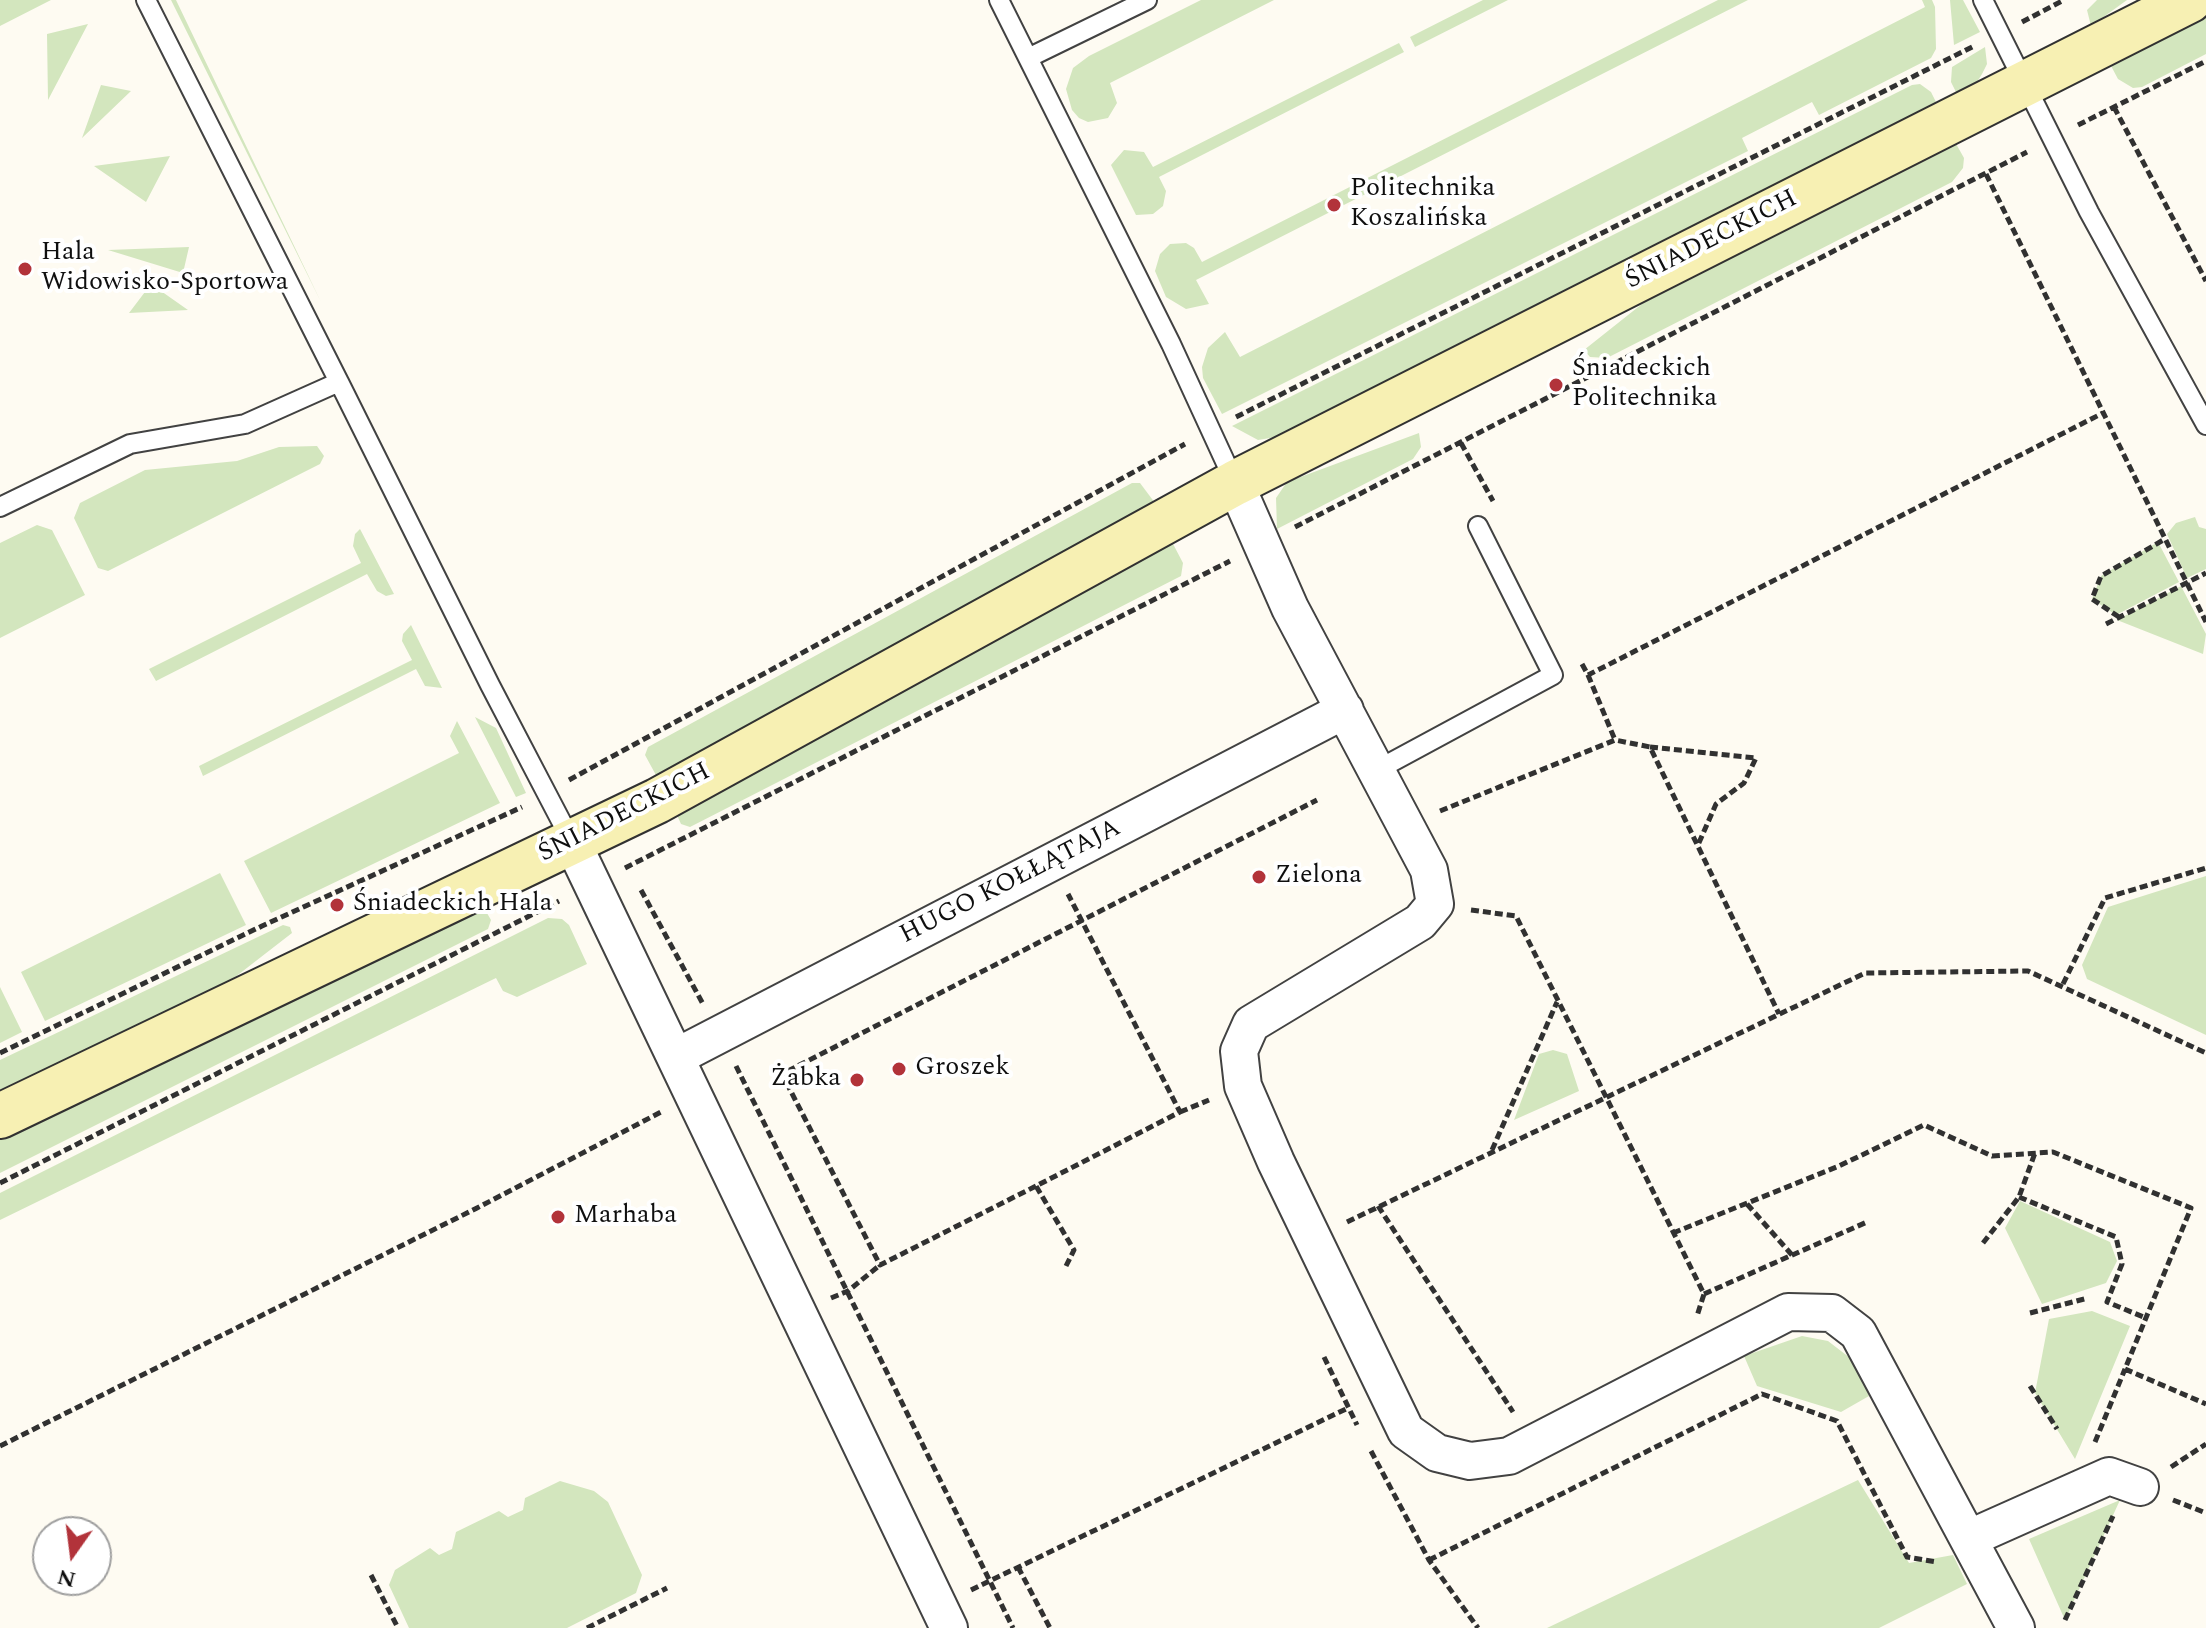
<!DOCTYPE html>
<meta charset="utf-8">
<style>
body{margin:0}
#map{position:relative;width:2206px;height:1628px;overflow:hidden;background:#fefbf2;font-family:Spectral,serif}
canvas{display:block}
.north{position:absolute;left:32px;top:1516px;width:80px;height:80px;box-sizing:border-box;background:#fff;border:2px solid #9f9f9f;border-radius:50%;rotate:194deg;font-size:22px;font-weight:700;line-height:32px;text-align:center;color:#0f0f0f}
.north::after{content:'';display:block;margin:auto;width:28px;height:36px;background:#b2333a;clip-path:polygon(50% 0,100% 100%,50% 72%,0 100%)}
</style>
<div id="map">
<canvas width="2206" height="1628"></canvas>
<div class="north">N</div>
</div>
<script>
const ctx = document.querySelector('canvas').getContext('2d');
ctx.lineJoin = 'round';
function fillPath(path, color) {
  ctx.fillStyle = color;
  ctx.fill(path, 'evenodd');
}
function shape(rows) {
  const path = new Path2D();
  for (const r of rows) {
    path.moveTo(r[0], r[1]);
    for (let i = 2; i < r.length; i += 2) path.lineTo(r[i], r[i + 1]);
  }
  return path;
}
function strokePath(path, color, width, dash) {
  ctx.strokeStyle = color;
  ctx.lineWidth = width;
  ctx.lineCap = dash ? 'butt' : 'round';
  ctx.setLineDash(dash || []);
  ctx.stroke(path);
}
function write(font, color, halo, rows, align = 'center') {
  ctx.font = font + ' Spectral,serif';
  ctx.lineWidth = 8;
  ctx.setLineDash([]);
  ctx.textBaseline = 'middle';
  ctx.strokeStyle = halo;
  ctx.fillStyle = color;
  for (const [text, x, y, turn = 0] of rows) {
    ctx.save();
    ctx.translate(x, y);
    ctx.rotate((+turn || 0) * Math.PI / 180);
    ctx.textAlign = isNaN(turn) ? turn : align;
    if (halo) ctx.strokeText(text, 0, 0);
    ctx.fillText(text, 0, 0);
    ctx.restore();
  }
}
fillPath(shape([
 [0,0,51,0,0,26],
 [171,0,176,0,321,302],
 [1201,0,1274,0,1110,83,1117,103,1108,118,1088,122,1079,118,1072,110,1066,89,1073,68,1089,56],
 [1483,0,1508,0,1415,47,1410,37],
 [1718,0,1748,0,1196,280,1209,304,1186,309,1166,297,1155,271,1160,254,1170,244,1186,243,1194,248,1202,262],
 [1922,0,1932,0,1935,7,1936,49,1931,58,1819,115,1812,102,1742,138,1748,151,1222,414,1203,378,1202,367,1208,348,1225,332,1240,357,1925,7],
 [1950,0,1963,0,1980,32,1954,45],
 [2097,0,2127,0,2091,26,2087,10],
 [2206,16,2206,54,2142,87,2133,88,2118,79,2110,64],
 [88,24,48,100,47,34],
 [1399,43,1404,52,1159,177,1166,191,1163,206,1153,214,1136,215,1111,165,1124,150,1144,152,1153,167],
 [1985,47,1987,64,1982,74,1977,82,1957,94,1951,82,1952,67],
 [1920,84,1931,92,1937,104,1282,436,1258,440,1232,426,1912,85],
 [101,85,131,91,82,138],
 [1955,142,1964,158,1963,168,1952,182,1607,358,1590,357,1584,350,1652,296],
 [170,156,146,202,94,166],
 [189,247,183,273,108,250],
 [151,284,188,310,129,313],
 [1419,433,1421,447,1413,459,1277,529,1276,498,1287,482],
 [317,446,324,456,320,464,108,571,98,568,74,518,80,503,145,470,237,461,279,447],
 [1132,483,1140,483,1155,503,657,777,645,755,648,747],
 [2195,517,2199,527,2206,529,2206,569,2187,578,2167,534,2176,523],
 [37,525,52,530,85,595,0,638,0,543],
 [360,529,394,594,386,596,377,591,367,574,156,681,149,669,361,563,353,546,355,534],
 [1172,542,1183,563,1181,576,690,827,681,824,676,813],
 [2158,542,2179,582,2116,615,2092,599,2101,576],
 [2181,586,2206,634,2203,654,2117,620],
 [411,625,442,688,425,686,416,669,203,776,199,766,412,660,402,641,403,634],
 [475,717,496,728,526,793,516,797],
 [457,721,500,803,271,913,244,861,459,753,450,736],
 [220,873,246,925,45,1021,21,972],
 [2206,876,2206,1035,2087,979,2082,965,2108,907],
 [484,908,491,920,488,929,0,1173,0,1140],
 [548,918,562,919,569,925,587,964,517,997,503,991,496,978,0,1220,0,1193],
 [283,925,290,927,292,933,221,988,0,1093,0,1060],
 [0,987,22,1032,0,1043],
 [1553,1050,1567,1054,1579,1091,1514,1120,1539,1054],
 [2020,1201,2110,1242,2117,1261,2106,1283,2042,1304,2005,1228],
 [2092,1311,2130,1326,2075,1459,2035,1393,2049,1319],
 [1802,1336,1828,1341,1854,1361,1869,1396,1841,1412,1757,1386,1744,1356],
 [1858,1480,1909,1563,1953,1555,1967,1584,1879,1628,1547,1628],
 [560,1481,594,1491,608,1502,642,1575,636,1593,567,1628,409,1628,389,1585,395,1570,430,1548,439,1555,452,1549,456,1532,499,1511,508,1517,523,1510,525,1498],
 [2120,1500,2065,1620,2029,1539]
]), '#d3e6be');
const lane = shape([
 [146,0,339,382],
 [999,0,1171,344,1235,483],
 [1983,0,2089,212,2206,425],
 [1028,58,1147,0],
 [0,507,130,444,245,424,339,382,490,685,572,842],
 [1377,770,1553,675,1478,526]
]);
const street = shape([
 [1235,483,1290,608,1429,870,1435,904,1420,922,1251,1024,1239,1051,1243,1086,1276,1162,1406,1431,1437,1453,1470,1461,1509,1456,1788,1312,1832,1313,1858,1333,2016,1628],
 [572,842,949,1628],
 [676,1057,1345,710],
 [1970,1538,2109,1476,2140,1487]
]);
const secondary = shape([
 [0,1116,657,801,1235,483,2190,0]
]);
strokePath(lane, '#424242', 22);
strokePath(street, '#424242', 40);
strokePath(secondary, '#313131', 48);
strokePath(shape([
 [2022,22,2064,0],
 [2114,107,2206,281],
 [2078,125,2206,61],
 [1986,174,2206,622],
 [1236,417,1974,46],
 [1461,443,1493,501],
 [1295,527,2027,152],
 [2119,617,2092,599,2101,576,2165,539],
 [2106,624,2206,573],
 [1582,664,1588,675,2103,413],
 [1588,675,1615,740],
 [1650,747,1756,758,1744,783,1716,804,1698,845],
 [569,780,1185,444],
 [1440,811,1615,740,1650,747,1779,1014],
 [625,868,1230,561],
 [641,890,703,1004],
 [1471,910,1516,916,1704,1294,1697,1316],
 [2063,984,2105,898,2206,868],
 [0,1053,262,926,522,807],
 [736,1066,1013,1628],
 [1180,1112,1209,1100],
 [1492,1150,1557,1002],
 [0,1183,559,901],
 [1036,1186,880,1265,782,1074,1317,800],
 [2019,1197,2116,1237,2122,1264,2107,1302,2146,1318],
 [1747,1204,1792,1255],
 [1378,1206,1513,1412],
 [1347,1222,1865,973,2028,971,2206,1053],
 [1673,1233,1839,1166,1924,1125,1992,1156,2053,1152,2191,1208,2125,1369,2206,1404],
 [1983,1243,2019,1197,2035,1153],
 [1066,1266,1074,1250,1036,1186,1180,1112,1068,894],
 [1704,1294,1867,1222],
 [831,1298,848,1291,880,1265],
 [2030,1313,2088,1298],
 [1324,1357,1357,1425],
 [2030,1386,2057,1429],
 [2095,1442,2125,1369],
 [0,1446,477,1208,663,1111],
 [1371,1451,1429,1560,1478,1628],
 [2171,1467,2206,1444],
 [2173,1500,2206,1513],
 [1429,1560,1762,1394,1837,1421,1907,1557,1937,1562],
 [1018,1567,1050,1628],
 [371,1575,398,1628],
 [971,1590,1348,1408],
 [2065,1620,2113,1516],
 [587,1628,667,1588]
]), '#313131', 5, [8, 4]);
strokePath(lane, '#fff', 18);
strokePath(street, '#fff', 36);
strokePath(secondary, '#f7f0b3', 44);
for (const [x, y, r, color] of [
 [1334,205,8,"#b2333a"],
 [25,269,8,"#b2333a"],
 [1556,385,8,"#b2333a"],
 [1259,877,8,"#b2333a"],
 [337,905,8,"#b2333a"],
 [899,1069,8,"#b2333a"],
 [857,1080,8,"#b2333a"],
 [558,1217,8,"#b2333a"]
]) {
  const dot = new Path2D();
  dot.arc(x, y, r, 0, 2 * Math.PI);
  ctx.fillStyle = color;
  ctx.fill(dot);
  strokePath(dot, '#fff', 3);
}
write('26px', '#0f0f0f', '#fff', [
 ["Politechnika",1350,190],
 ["Koszalińska",1350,220],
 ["Hala",41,254],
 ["Widowisko-Sportowa",41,284],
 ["Śniadeckich",1572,370],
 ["Politechnika",1572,400],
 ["Zielona",1275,877],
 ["Śniadeckich Hala",353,905],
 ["Groszek",915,1069],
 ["Żabka",841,1080,"right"],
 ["Marhaba",574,1217]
], 'left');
write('26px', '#0f0f0f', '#fff', [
 ["ŚNIADECKICH",1712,241,-27],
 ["ŚNIADECKICH",625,814,-27],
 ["HUGO KOŁŁĄTAJA",1011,883,-27]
]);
</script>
